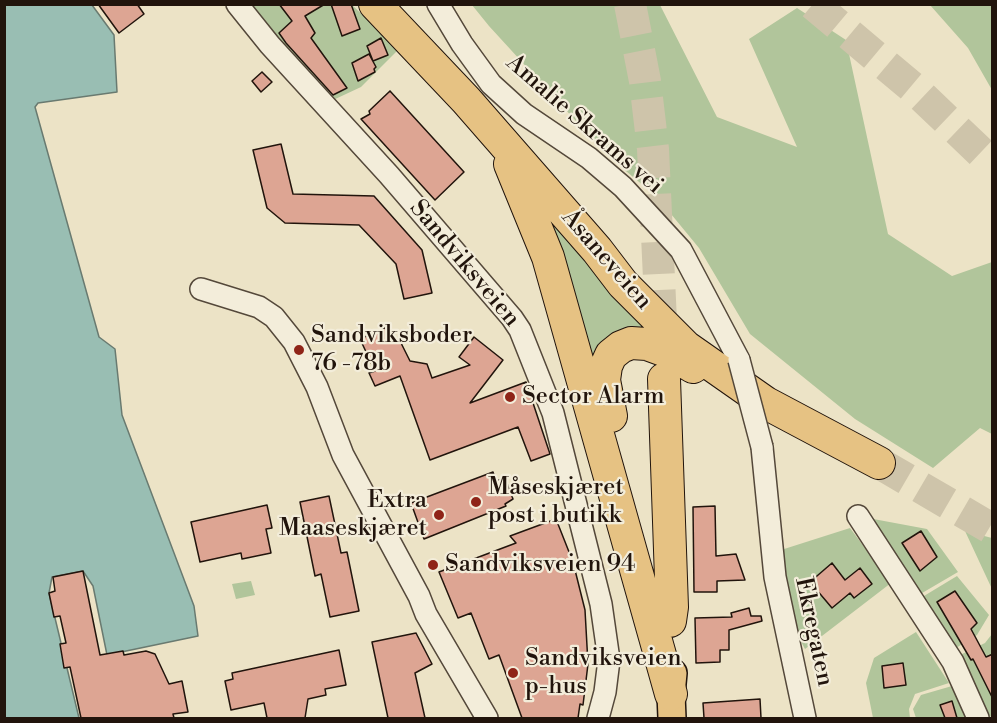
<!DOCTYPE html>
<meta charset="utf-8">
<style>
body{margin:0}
#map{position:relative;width:997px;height:723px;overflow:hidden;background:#ece3c6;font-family:"Libre Bodoni",serif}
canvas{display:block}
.frame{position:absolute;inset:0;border:6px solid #21140c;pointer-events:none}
</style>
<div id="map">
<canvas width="997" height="723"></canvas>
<div class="frame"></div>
</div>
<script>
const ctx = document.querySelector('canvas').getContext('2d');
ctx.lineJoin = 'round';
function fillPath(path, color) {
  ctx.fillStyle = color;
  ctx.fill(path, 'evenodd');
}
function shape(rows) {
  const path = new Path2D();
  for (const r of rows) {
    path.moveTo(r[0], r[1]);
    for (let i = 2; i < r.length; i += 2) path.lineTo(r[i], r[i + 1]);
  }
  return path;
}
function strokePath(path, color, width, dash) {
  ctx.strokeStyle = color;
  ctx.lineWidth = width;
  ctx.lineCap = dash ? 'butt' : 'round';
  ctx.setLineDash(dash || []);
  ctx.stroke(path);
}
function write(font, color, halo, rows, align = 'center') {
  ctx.font = font + ' "Libre Bodoni",serif';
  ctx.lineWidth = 4.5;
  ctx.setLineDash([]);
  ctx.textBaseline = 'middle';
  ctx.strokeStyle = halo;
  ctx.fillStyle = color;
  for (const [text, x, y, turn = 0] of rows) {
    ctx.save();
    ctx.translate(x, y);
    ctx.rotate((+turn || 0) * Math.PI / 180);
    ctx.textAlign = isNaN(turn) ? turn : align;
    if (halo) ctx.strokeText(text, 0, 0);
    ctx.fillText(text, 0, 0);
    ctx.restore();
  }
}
fillPath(shape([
 [246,5,352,5,399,49,361,87,331,101],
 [472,5,660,5,717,117,797,147,749,39,797,8,846,40,888,234,952,276,992,262,992,434,980,428,933,468,855,419,750,334,699,248,657,197,608,156,489,26],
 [930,5,992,5,992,90,968,48],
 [539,198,654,332,637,330,601,413],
 [868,518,927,529,958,572,917,596],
 [850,528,891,583,805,649,797,634,781,550],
 [965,531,992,538,992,589],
 [957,576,989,615,977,635,956,648,919,599],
 [251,581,255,595,236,599,232,584],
 [916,632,949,683,915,694,909,709,910,718,873,718,866,683,874,658],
 [992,634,992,716,987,718,958,656,985,643],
 [952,686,967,718,916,718,913,709,921,695]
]), '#b1c59b');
const water = shape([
 [4,5,92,5,114,35,117,92,38,103,35,107,99,337,115,349,122,415,194,606,198,636,107,655,93,586,83,571,52,577,49,593,79,718,5,718,4,5]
]);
fillPath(water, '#99beb3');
strokePath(water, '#697a70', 1.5);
const building = shape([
 [98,4,137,4,144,14,119,33,98,4],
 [279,4,325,4,305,16,315,33,311,38,347,88,333,95,286,43,279,33,292,21,279,4],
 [331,4,351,4,360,29,342,36,331,4],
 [381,38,388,55,373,61,367,46,381,38],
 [369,54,376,67,374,69,375,72,358,81,352,63,369,54],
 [262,72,272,82,261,92,252,81,262,72],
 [390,91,464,172,435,200,361,119,370,114,369,111,390,91],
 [281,144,293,194,374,196,422,250,432,293,404,299,396,264,359,225,285,223,267,208,253,150,281,144],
 [387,327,394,343,400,341,410,361,427,364,432,378,470,365,459,357,474,337,503,360,470,403,526,382,550,454,531,461,518,427,430,460,400,376,375,386,369,373,375,371,360,339,387,327],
 [493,472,496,481,505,478,513,499,505,504,506,506,424,539,411,503,493,472],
 [329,496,341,553,347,552,359,611,330,617,321,574,315,576,300,502,329,496],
 [267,505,272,528,266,529,271,553,242,559,241,553,200,562,191,522,267,505],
 [715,506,716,556,736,554,745,580,717,581,717,592,694,592,693,507,715,506],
 [556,519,573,562,585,610,588,664,583,705,580,704,578,718,522,718,499,655,489,659,471,613,458,618,439,572,516,543,510,536,556,519],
 [921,531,937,557,920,571,902,543,921,531],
 [832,563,845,580,860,568,872,584,854,598,850,593,832,608,810,582,832,563],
 [83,571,100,655,123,651,124,655,146,651,155,654,169,684,182,681,188,712,173,714,174,718,81,718,70,667,64,668,60,644,66,643,60,616,54,617,49,593,55,591,53,577,83,571],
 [955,591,977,623,971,629,986,657,993,654,993,699,973,659,971,660,937,602,955,591],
 [749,608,751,616,761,616,762,621,729,630,729,650,720,650,720,662,696,663,695,618,732,617,731,613,749,608],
 [416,633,432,664,415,673,425,718,388,718,372,642,416,633],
 [339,650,346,685,325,689,326,695,308,699,305,718,267,718,264,703,231,710,225,681,233,679,232,673,339,650],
 [903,663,906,685,884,688,882,666,903,663],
 [760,699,761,718,704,718,703,703,760,699],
 [952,701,957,718,945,718,940,705,952,701]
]);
fillPath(building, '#dda593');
strokePath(building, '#21140c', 1.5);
strokePath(shape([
 [630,4,645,81,653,149,662,343],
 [813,4,912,87,992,163],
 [879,463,992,529]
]), '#cec4aa', 32, [32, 16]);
const minor = shape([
 [237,4,270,45,389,175,512,318,520,330,553,413,601,604,609,660,605,692,598,718],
 [438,4,462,44,491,84,524,114,589,158,623,187,681,250,739,360],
 [201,289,259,307,274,317,294,342,317,387,343,455,419,596,426,614,487,718],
 [762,447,775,577,805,718],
 [858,516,953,662,978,718]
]);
const major = shape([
 [672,718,671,694,673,673]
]);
const highway = shape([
 [375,4,466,100,597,250,623,284,686,347,766,403,879,463],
 [510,164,548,257,671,694],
 [664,379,672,607,670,621],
 [611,416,604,380,606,366,611,355,621,347,631,343,647,344,666,351,693,367]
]);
strokePath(minor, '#54483a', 24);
strokePath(major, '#21140c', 30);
strokePath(highway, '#21140c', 34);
strokePath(minor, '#f3edda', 21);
strokePath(major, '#e6c283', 27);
strokePath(highway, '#e6c283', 32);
const minorBridge = shape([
 [739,360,762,447]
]);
strokePath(minorBridge, '#54483a', 24, []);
strokePath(minorBridge, '#f3edda', 21);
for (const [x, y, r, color] of [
 [299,350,6,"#8f2418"],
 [510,397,6,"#8f2418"],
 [476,502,6,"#8f2418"],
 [439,515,6,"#8f2418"],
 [433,565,6,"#8f2418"],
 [513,673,6,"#8f2418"]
]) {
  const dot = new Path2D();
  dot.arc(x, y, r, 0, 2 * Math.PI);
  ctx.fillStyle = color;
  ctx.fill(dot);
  strokePath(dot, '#f3edda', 2);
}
write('24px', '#21140c', '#f3edda', [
 ["Amalie Skrams vei",584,125,41],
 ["Åsaneveien",606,260,49],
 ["Sandviksveien",464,264,50],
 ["Ekregaten",813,632,78]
]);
write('24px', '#21140c', '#f3edda', [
 ["Sandviksboder",311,336],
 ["76 -78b",311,364],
 ["Sector Alarm",522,397],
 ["Måseskjæret",488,488],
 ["post i butikk",488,516],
 ["Extra",427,501,"right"],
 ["Maaseskjæret",427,529,"right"],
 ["Sandviksveien 94",445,565],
 ["Sandviksveien",525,659],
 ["p-hus",525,687]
], 'left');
</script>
